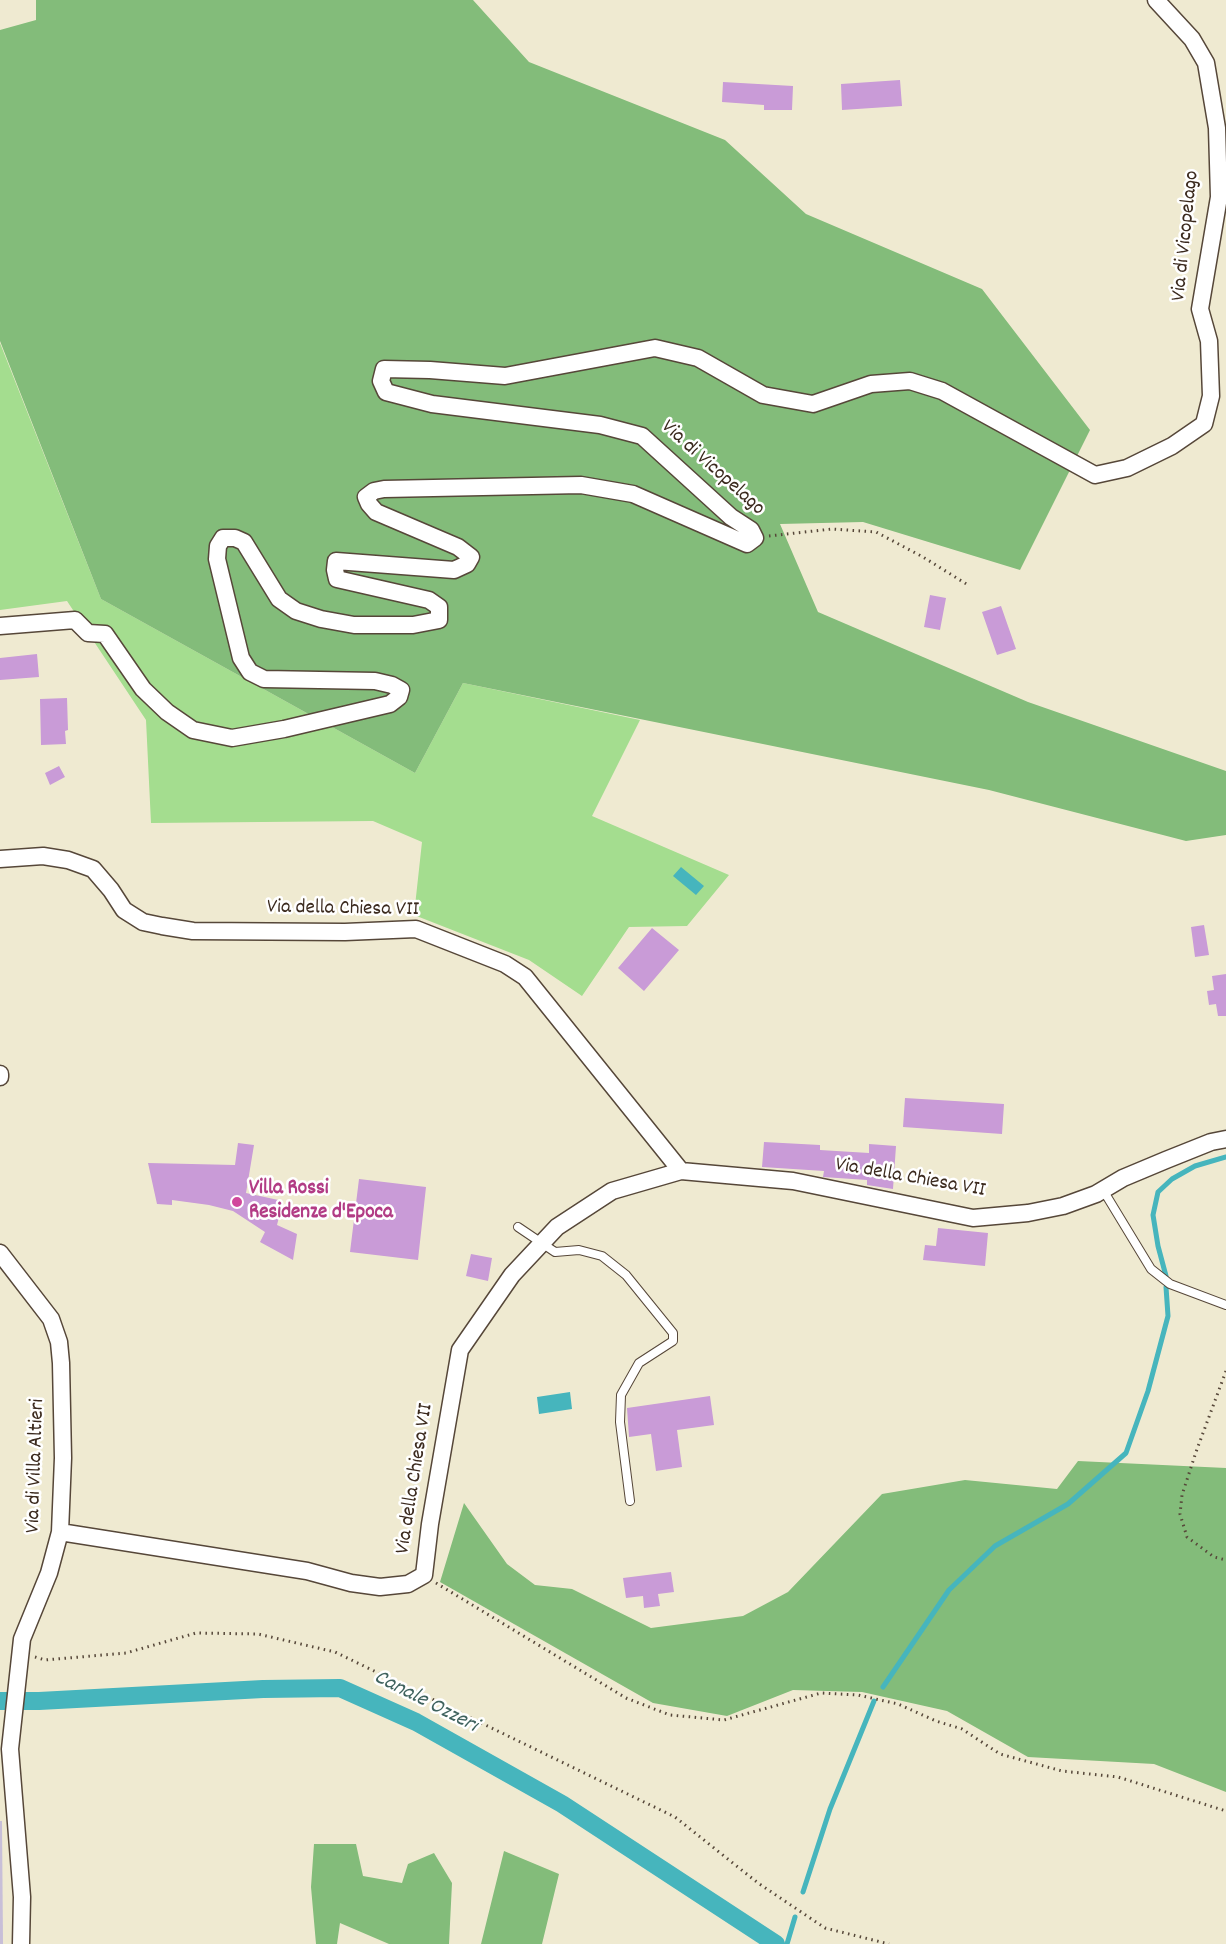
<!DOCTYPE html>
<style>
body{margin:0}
canvas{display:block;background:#efead1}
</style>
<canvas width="1226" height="1944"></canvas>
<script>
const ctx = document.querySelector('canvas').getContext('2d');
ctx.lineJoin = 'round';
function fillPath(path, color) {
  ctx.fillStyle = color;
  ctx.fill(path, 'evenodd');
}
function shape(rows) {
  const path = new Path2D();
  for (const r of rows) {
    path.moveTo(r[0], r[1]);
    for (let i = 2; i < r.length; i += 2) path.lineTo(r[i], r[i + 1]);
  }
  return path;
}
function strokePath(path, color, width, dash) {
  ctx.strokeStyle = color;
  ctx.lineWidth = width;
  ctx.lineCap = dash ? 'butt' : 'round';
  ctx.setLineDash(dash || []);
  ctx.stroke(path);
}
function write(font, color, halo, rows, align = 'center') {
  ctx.font = font + ' Dekko,sans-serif';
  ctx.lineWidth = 5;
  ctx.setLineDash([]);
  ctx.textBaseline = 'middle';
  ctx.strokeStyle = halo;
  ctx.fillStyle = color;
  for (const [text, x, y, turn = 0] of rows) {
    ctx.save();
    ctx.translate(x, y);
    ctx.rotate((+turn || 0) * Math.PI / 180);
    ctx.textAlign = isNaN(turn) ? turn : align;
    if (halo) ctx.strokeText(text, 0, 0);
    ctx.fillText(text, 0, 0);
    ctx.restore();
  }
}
fillPath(shape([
 [0,1821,2,1821,3,1944,0,1944]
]), '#c8bfd8');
fillPath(shape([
 [0,343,101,599,415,773,463,683,640,720,592,816,729,875,687,926,629,927,582,996,529,960,414,915,422,842,373,821,151,823,146,720,67,601,0,610]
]), '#a4dd8f');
fillPath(shape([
 [36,0,473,0,529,62,725,140,806,214,982,289,1090,430,1020,570,863,522,780,524,818,612,1028,702,1226,771,1226,835,1186,841,989,790,463,683,415,773,101,599,0,341,0,30,36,20],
 [1078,1461,1226,1468,1226,1792,1154,1764,1028,1757,947,1711,862,1692,793,1690,727,1716,653,1703,440,1582,464,1503,507,1564,535,1585,572,1589,651,1628,743,1616,788,1592,882,1494,965,1480,1057,1489],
 [314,1844,356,1844,363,1876,402,1883,408,1864,434,1853,452,1883,449,1944,389,1944,340,1923,337,1944,316,1944,311,1887],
 [504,1851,559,1874,542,1944,481,1944]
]), '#83bc7a');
fillPath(shape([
 [681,867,704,886,696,895,673,876],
 [570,1392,572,1409,539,1414,537,1397]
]), '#46b5bd');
strokePath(shape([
 [1166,1276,1158,1246,1153,1215,1158,1192,1172,1179,1195,1166,1226,1157],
 [883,1687,949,1590,995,1546,1068,1504,1126,1453,1148,1391,1168,1316,1166,1287],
 [803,1892,830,1809,874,1701],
 [787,1944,795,1917]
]), '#46b5bd', 5);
strokePath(shape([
 [0,1701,39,1701,263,1689,340,1688,416,1722,562,1804,776,1944]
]), '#46b5bd', 18);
fillPath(shape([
 [900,80,902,106,842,110,841,84],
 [723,82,793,86,792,110,764,110,764,105,722,102],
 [930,595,946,598,940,630,924,627],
 [1001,606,1016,649,997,655,982,612],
 [37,654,39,677,0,680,0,658],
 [67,698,68,730,65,731,66,744,41,745,40,699],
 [59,766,65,777,50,785,45,773],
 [1204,925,1209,955,1195,957,1191,927],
 [652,928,679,950,644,991,618,968],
 [1226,974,1226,1016,1218,1016,1216,1004,1209,1005,1207,991,1214,990,1212,976],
 [905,1098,1004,1104,1002,1134,903,1127],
 [764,1142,820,1145,820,1150,869,1153,869,1144,896,1146,893,1189,867,1185,867,1180,823,1177,824,1171,762,1167],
 [238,1143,254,1145,246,1193,283,1201,277,1225,297,1234,293,1260,260,1242,265,1232,233,1211,209,1205,172,1200,172,1205,157,1204,148,1163,235,1165],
 [359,1179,426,1187,418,1260,350,1252],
 [938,1228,988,1233,985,1266,923,1260,925,1245,936,1246],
 [471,1254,492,1258,488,1281,466,1276],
 [710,1396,714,1425,677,1430,682,1467,656,1471,651,1434,629,1437,627,1408],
 [671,1572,674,1592,658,1594,660,1606,644,1608,643,1596,626,1598,623,1578]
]), '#c99bd7');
const lane = shape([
 [1103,1190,1151,1269,1170,1284,1226,1305],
 [518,1227,555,1252,579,1250,602,1256,626,1275,673,1333,673,1341,639,1363,621,1395,620,1422,630,1501]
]);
const street = shape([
 [0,626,75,620,88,633,105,634,143,689,167,712,193,730,232,738,284,729,390,704,399,697,401,690,392,685,375,681,264,679,250,672,241,658,217,559,218,546,223,538,235,538,244,542,279,599,296,611,321,619,354,625,413,625,439,620,439,607,429,600,337,579,335,570,336,561,454,570,467,564,471,557,458,547,376,512,369,504,366,497,374,491,384,489,581,485,633,494,747,544,755,538,751,530,731,517,642,436,600,425,432,404,386,392,381,381,384,369,430,370,505,376,655,348,698,358,763,395,813,404,871,384,910,381,942,391,1095,475,1127,468,1172,446,1204,424,1211,396,1209,341,1200,309,1219,197,1217,128,1206,63,1192,39,1156,0],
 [0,859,43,856,68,860,93,869,111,890,124,910,143,922,162,926,193,931,345,932,416,929,505,964,525,977,681,1171],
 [0,1074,0,1077],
 [0,1253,51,1319,59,1342,61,1363,63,1458,60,1532,49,1573,22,1639,10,1749,22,1897,21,1944],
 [60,1532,307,1571,351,1583,380,1587,408,1584,424,1575,430,1524,460,1350,512,1275,557,1227,612,1191,681,1171,793,1181,973,1218,1028,1213,1063,1206,1096,1194,1123,1178,1166,1160,1211,1142,1226,1139]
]);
strokePath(lane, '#564739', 10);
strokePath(street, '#564739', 19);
strokePath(shape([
 [769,536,832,529,876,532,923,557,968,585],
 [1226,1371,1196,1452,1182,1495,1180,1514,1187,1537,1214,1557,1226,1560],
 [436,1583,626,1698,670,1715,724,1720,821,1693,858,1695,898,1704,936,1721,962,1729,1000,1754,1062,1771,1118,1777,1226,1811],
 [35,1657,45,1660,126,1653,196,1633,258,1634,335,1652,675,1817,758,1883,825,1928,889,1944]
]), '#564739', 3, [1.5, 4.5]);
strokePath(lane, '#fff', 8);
strokePath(street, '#fff', 16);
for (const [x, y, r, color] of [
 [237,1202,6,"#d1479c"]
]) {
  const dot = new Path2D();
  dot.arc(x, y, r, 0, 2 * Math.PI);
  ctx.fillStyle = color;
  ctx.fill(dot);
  strokePath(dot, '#fff', 2);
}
write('21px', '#3b2a1e', '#fff', [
 ["Via di Vicopelago",1187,236,-84],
 ["Via di Vicopelago",712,469,42],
 ["Via della Chiesa VII",343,910,1],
 ["Via della Chiesa VII",910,1179,10],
 ["Via di Villa Altieri",37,1466,-88],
 ["Via della Chiesa VII",416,1479,-81]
]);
write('bold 21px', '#b23c85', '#fff', [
 ["Villa Rossi",249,1190],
 ["Residenze d'Epoca",249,1214]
], 'left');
write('italic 22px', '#3f625e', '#fff', [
 ["Canale Ozzeri",425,1703,27]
]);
</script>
